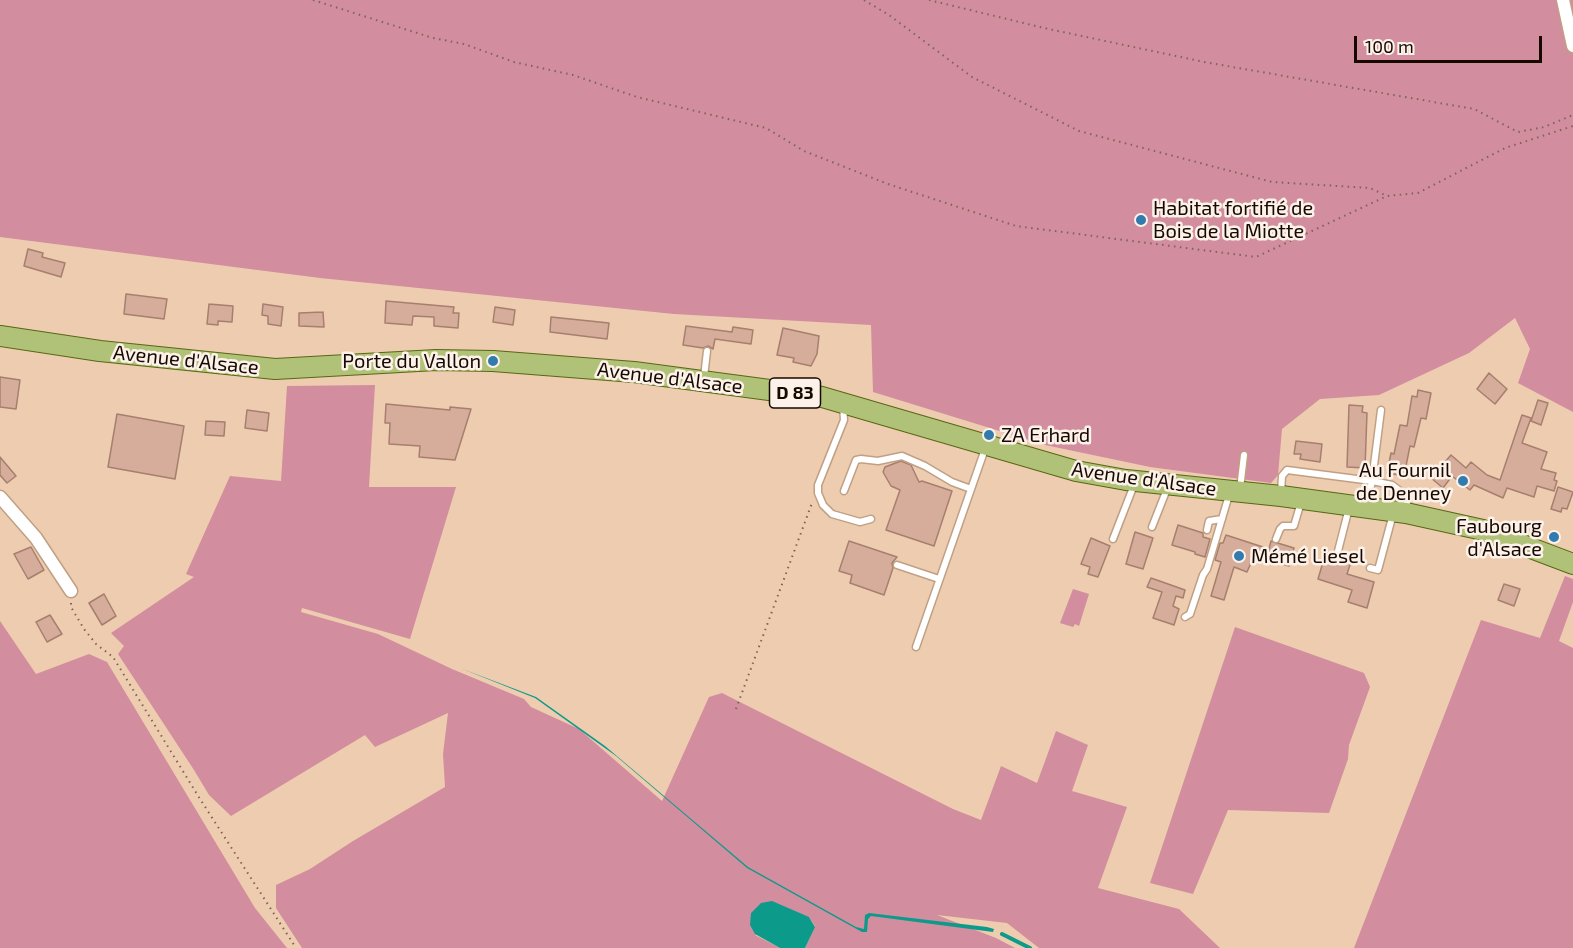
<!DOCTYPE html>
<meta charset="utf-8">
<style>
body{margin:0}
#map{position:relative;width:1573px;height:948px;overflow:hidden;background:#eeccaf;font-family:"Exo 2",sans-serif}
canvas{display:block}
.scale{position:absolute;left:1354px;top:36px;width:188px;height:27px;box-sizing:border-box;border:3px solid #150902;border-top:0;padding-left:8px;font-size:18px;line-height:21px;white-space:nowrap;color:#150902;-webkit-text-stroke:4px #fdf2e9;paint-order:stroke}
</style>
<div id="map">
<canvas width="1573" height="948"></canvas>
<div class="scale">100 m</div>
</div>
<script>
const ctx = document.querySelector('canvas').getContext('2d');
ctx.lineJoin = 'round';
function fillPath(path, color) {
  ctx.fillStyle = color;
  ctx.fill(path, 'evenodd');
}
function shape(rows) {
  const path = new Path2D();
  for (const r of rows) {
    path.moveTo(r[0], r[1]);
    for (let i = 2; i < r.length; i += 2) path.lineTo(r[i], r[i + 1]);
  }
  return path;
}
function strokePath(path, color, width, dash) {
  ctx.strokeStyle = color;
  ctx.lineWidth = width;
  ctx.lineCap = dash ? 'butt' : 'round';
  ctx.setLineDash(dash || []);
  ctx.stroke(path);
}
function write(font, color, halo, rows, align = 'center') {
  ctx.font = font + ' "Exo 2",sans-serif';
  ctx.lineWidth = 5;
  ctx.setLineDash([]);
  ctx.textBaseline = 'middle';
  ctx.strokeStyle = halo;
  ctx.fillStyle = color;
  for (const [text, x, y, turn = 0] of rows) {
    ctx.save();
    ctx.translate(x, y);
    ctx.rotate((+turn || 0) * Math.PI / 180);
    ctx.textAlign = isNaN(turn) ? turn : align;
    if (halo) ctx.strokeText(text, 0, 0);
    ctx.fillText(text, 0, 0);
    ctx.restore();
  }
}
fillPath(shape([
 [0,0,1573,0,1573,412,1518,383,1530,349,1515,318,1469,353,1379,395,1320,399,1282,429,1278,475,1271,483,1150,467,1045,445,873,392,871,325,674,314,320,278,0,237],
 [375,385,369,487,456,487,410,639,302,608,301,612,378,634,452,669,524,699,531,707,579,729,662,801,709,697,722,693,953,809,981,820,1001,766,1037,783,1056,731,1088,745,1072,791,1127,807,1098,888,1179,909,1220,948,1039,948,1007,923,937,915,996,938,1015,948,805,948,815,926,809,917,755,935,780,948,302,948,276,908,276,885,310,869,353,841,445,787,443,754,448,713,375,747,365,735,231,816,209,795,194,770,118,654,124,646,111,633,194,577,186,574,230,476,281,481,287,386],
 [1565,576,1573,579,1573,602,1559,641,1573,648,1573,948,1354,948,1481,620,1540,638],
 [1073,589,1089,594,1079,626,1075,624,1073,627,1060,623],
 [0,621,36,674,89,654,107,662,255,908,287,948,0,948],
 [1235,627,1364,673,1370,687,1349,745,1348,759,1329,813,1228,810,1193,894,1150,883]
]), '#d28d9f');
fillPath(shape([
 [460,668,536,697,605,746,748,867,856,927,864,929,865,915,869,913,987,927,994,929,993,932,871,916,868,919,867,932,862,932,747,868,616,756,535,698],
 [772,901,809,917,815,927,805,948,780,948,755,934,750,925,751,913,761,903]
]), '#0c9a8b');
strokePath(shape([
 [1002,934,1030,948]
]), '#0c9a8b', 4);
const building = shape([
 [28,249,43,253,42,257,65,263,61,277,24,266,28,249],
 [126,294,167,299,164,319,124,314,126,294],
 [386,301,454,307,453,313,459,313,458,328,434,326,434,317,413,316,412,325,385,323,386,301],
 [209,304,233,306,232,322,218,321,218,325,207,324,209,304],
 [263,304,283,307,281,326,268,324,268,316,262,315,263,304],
 [495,307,515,310,513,325,493,322,495,307],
 [323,312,324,327,299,326,299,313,323,312],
 [551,317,609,323,607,339,550,332,551,317],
 [686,326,732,332,733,327,753,330,751,344,715,339,713,349,708,346,703,348,683,345,686,326],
 [783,328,819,336,817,354,811,366,793,362,794,358,777,355,783,328],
 [1489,373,1507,389,1495,404,1477,389,1489,373],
 [0,377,20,380,16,409,0,407,0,377],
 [1418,390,1431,393,1426,419,1421,418,1414,447,1410,446,1404,476,1387,473,1391,453,1394,454,1400,425,1407,426,1412,396,1417,397,1418,390],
 [1538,400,1548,403,1541,425,1531,421,1538,400],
 [386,404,450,410,450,407,471,409,455,460,419,457,420,446,389,444,390,423,385,423,386,404],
 [1349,405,1363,406,1362,412,1367,413,1365,468,1347,467,1349,405],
 [247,410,269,413,267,431,245,428,247,410],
 [117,414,184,426,175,479,108,467,117,414],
 [1522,415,1531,418,1522,443,1547,452,1541,469,1556,473,1554,480,1557,481,1554,491,1537,486,1534,497,1507,488,1503,498,1474,485,1470,490,1452,476,1443,488,1431,478,1451,455,1466,468,1471,462,1487,475,1500,480,1522,415],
 [206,421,225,422,224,436,205,435,206,421],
 [1296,441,1322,444,1320,462,1300,459,1301,454,1294,454,1296,441],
 [0,457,16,476,7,483,0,475,0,457],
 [901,461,911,465,919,482,922,481,952,491,934,546,886,530,900,490,891,486,883,472,885,467,901,461],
 [1558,487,1573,492,1567,509,1562,508,1561,512,1551,509,1558,487],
 [1178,525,1203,533,1203,537,1210,539,1205,557,1195,554,1195,552,1172,545,1178,525],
 [1135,532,1153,538,1143,569,1126,564,1135,532],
 [1226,535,1269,549,1271,541,1294,548,1289,566,1254,556,1247,572,1234,567,1224,600,1211,596,1221,562,1215,560,1220,543,1223,543,1226,535],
 [1091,538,1110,546,1098,577,1088,574,1090,567,1081,564,1091,538],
 [849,541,897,557,892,563,893,568,884,595,850,583,852,575,839,571,849,541],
 [31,547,44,570,28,579,14,554,31,547],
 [1326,552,1351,562,1347,574,1374,582,1367,608,1348,602,1352,590,1318,579,1326,552],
 [1151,578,1185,590,1183,598,1176,596,1173,606,1179,609,1174,625,1153,618,1162,592,1147,587,1151,578],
 [1504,584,1520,589,1514,606,1498,600,1504,584],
 [104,594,116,616,102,625,89,603,104,594],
 [50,615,62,634,47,642,36,622,50,615]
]);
fillPath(building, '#d6ac9b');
strokePath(building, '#a77f6f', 1.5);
const lane = shape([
 [704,377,707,351],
 [843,406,844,420,818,485,818,493,823,505,832,514,860,522,871,519],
 [1240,489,1244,455],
 [844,491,856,460,861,459,878,461,902,456,925,466,952,482,971,489],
 [1281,493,1282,476,1287,470,1372,481,1392,485,1400,491,1407,501,1406,509],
 [1367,503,1372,481,1381,410],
 [1152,527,1167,489],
 [1207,530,1209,521,1222,519],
 [1113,539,1134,485],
 [1276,539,1280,529,1283,526,1294,526,1301,502],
 [1338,551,1349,508],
 [897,565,939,579],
 [1370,568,1378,570,1393,514],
 [1185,617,1190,614,1203,575,1207,569,1229,495],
 [916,647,985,449]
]);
const street = shape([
 [1563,0,1573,46],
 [0,497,36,538,71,591]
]);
const primary = shape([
 [0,336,100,351,275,369,436,360,493,361,634,372,822,397,1076,471,1126,480,1281,496,1406,513,1483,530,1573,564]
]);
strokePath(lane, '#c0a084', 9);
strokePath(street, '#c0a084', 15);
strokePath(primary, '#586714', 22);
strokePath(shape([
 [313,0,433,38,464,44,514,62,573,75,637,97,766,128,804,151,888,184,1016,226,1256,257,1387,196,1418,193,1505,148,1573,126],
 [864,0,889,15,972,77,1079,131,1272,182,1370,188,1387,196],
 [929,0,1044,28,1204,62,1474,109,1518,132,1544,127,1573,115],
 [71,603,71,607,84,629,96,644,113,657,200,799,296,948],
 [736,709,812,503]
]), '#7b6554', 2, [1.5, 4.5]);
strokePath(lane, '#fff', 6);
strokePath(street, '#fff', 12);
strokePath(primary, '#b0c278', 20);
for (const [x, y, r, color] of [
 [1141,220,6,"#317baf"],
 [493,361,6,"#317baf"],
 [989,435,6,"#317baf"],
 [1463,481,6,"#317baf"],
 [1554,537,6,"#317baf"],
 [1239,556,6,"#317baf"]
]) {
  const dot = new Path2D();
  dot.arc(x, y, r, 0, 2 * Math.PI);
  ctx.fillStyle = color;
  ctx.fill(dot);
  strokePath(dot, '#fdf2e9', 2);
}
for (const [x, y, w] of [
 [795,393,51]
]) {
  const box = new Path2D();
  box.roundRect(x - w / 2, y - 15, w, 30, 4.5);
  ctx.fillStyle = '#fdf2e9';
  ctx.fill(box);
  strokePath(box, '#150902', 1.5);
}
write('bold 18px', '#150902', null, [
 ["D 83",795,393]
]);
write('20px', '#150902', '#fdf2e9', [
 ["Habitat fortifié de",1153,208],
 ["Bois de la Miotte",1153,231],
 ["Porte du Vallon",481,361,"right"],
 ["ZA Erhard",1001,435],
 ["Au Fournil",1451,470,"right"],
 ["de Denney",1451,493,"right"],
 ["Faubourg",1542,526,"right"],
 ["d'Alsace",1542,549,"right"],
 ["Mémé Liesel",1251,556]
], 'left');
write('20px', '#150902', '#fdf2e9', [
 ["Avenue d'Alsace",186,360,6],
 ["Avenue d'Alsace",670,378,7],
 ["Avenue d'Alsace",1144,479,8]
]);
</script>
